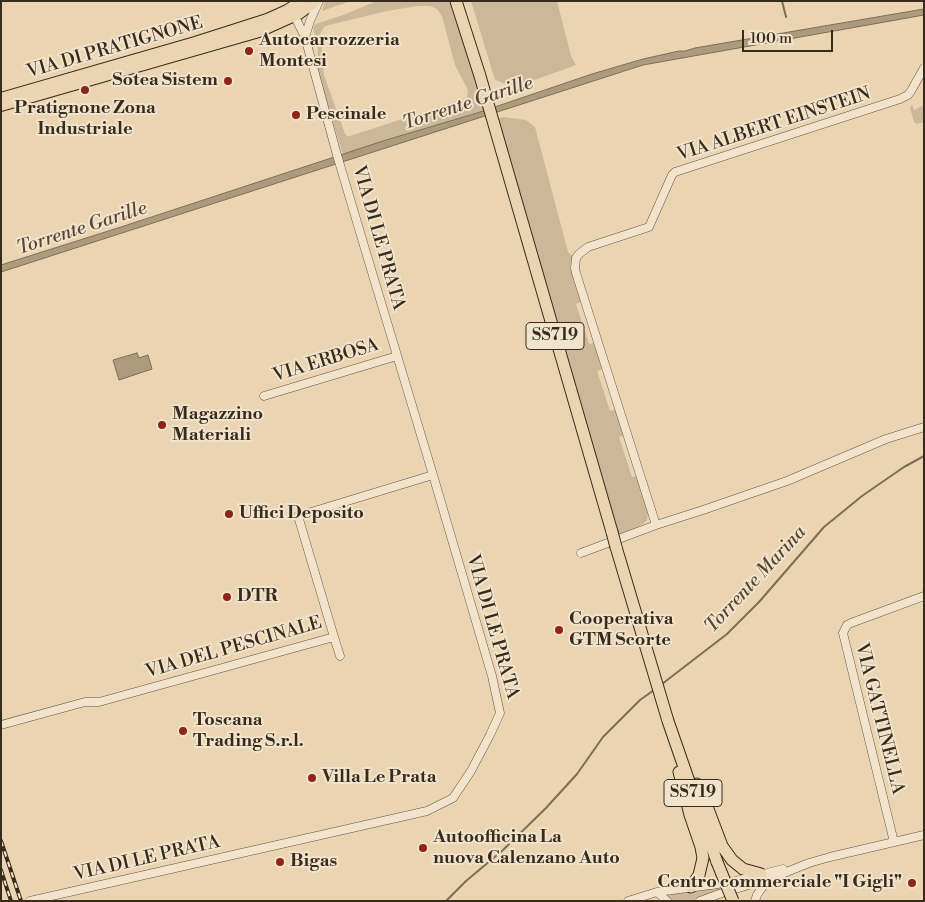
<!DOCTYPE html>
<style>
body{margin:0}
#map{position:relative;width:925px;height:902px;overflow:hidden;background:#ebd4b1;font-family:"Libre Bodoni",serif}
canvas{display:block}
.frame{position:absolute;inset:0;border:2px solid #372b1c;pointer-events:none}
.scale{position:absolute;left:742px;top:30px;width:91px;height:22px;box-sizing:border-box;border:2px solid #372b1c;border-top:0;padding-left:6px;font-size:15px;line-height:18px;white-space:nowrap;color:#372b1c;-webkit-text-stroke:4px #f2e3cc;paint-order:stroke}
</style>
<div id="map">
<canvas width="925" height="902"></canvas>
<div class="frame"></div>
<div class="scale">100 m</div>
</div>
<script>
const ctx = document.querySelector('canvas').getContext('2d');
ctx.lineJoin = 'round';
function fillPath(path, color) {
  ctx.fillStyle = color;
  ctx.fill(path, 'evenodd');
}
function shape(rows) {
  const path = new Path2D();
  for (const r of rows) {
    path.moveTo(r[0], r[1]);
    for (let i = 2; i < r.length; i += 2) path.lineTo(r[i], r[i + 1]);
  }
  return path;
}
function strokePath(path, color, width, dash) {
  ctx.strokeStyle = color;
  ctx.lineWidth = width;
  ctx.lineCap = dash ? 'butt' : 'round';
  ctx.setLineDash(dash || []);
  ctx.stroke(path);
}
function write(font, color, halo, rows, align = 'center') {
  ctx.font = font + ' "Libre Bodoni",serif';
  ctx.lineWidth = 4;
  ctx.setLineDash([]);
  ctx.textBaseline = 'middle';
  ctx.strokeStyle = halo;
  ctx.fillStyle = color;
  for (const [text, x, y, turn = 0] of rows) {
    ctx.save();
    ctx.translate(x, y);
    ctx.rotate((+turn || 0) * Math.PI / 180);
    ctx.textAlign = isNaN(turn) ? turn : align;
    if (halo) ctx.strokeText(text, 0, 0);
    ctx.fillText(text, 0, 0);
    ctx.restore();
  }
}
fillPath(shape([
 [325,1,351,1,322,11],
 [377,1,451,1,485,110,343,155,318,72,318,49,313,28,316,24,343,15],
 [417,6,428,6,433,7,437,9,442,16,455,65,468,90,467,98,350,136,347,136,345,134,324,75,322,52,319,36,324,27,329,25,387,11],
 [471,1,557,1,571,56,576,65,515,87,495,80],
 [912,104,914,110,924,105,924,122,917,124,914,122,910,108],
 [504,117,526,120,535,127,568,252,573,256,570,267,581,302,576,304,589,344,594,343,602,369,597,371,610,411,615,410,621,427,624,435,619,437,632,477,637,476,648,512,647,520,643,524,621,535,618,535,617,532,516,187,497,119],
 [736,885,695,901,669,901,664,893]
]), '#ccb798');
const water = shape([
 [924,9,924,15,643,65,1,272,1,265,121,227,383,141,477,113,592,74,643,59,679,51,685,51,695,48,924,9],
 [137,353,139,358,148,355,152,369,119,380,113,360,137,353]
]);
fillPath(water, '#ae9b7e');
strokePath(water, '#7e6e57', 1);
strokePath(shape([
 [782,1,786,17],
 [662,684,727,634,759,602,824,527,862,496,904,467,924,456],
 [446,901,466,881,503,850,546,808,577,774,603,737,640,700,654,690]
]), '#7e6e57', 2);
const minor = shape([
 [305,37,310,21,319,1],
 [264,396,397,356],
 [656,525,576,273,575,268,576,258,579,254,588,247,649,227,672,175,675,172,900,99,908,95,911,91,924,68],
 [581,553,656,525,703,510,787,481,886,439,924,427],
 [334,637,340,656],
 [1,725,85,702,99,702,334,637,298,516,433,475],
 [894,842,843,633,847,625,851,623,924,596],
 [732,882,783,869],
 [735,889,769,879,809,863,830,857,924,835],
 [657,892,667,901],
 [30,901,427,811,453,798,471,771,490,735,500,713,492,676,433,475,368,259,337,155,305,37,295,17],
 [628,901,657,892,718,884],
 [700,901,722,893],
 [755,901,757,895,768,879]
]);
const major = shape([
 [1,98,195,42,267,19,287,10,301,1],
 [1,106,259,32,299,14,316,1]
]);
const highway = shape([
 [456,1,480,76,612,532],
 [616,547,668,721,717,862],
 [679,772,690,815,701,847,703,858,699,875,691,887],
 [697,784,708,809,722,846,732,860,743,869,761,874]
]);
strokePath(minor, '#645541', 9);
strokePath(major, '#372b1c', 12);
strokePath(highway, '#372b1c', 13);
strokePath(minor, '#f2e3cc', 8);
strokePath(major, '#ebd4b1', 10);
strokePath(highway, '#ebd4b1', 11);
const rail = shape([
 [1,841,21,901],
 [1,870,11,901]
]);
strokePath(rail, '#372b1c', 4);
strokePath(rail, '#f2e3cc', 2, [5.5]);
const highwayBridge = shape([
 [612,532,616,547],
 [717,862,733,901]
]);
strokePath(highwayBridge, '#372b1c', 13, []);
strokePath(highwayBridge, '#ebd4b1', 11);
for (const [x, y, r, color] of [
 [249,51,5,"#8f2418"],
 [228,81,5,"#8f2418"],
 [85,90,5,"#8f2418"],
 [296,115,5,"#8f2418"],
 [162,425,5,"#8f2418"],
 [229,514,5,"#8f2418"],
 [227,597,5,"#8f2418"],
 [559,630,5,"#8f2418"],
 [183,731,5,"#8f2418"],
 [312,778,5,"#8f2418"],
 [423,848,5,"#8f2418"],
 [280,862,5,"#8f2418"],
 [912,883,5,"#8f2418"]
]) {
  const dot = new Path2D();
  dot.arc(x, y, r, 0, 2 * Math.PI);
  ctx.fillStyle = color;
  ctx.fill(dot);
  strokePath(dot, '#f2e3cc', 2);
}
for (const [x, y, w] of [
 [555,336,58],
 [693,793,58]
]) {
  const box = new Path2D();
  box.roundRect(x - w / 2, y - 13.5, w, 27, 4);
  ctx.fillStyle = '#f2e3cc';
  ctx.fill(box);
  strokePath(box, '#372b1c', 1);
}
write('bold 16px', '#372b1c', null, [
 ["SS719",555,336],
 ["SS719",693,793]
]);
write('bold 18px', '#372b1c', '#f2e3cc', [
 ["Autocarrozzeria",259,41],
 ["Montesi",259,62],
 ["Sotea Sistem",218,81,"right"],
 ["Pratignone Zona",85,109,"center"],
 ["Industriale",85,130,"center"],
 ["Pescinale",306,115],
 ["Magazzino",172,415],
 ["Materiali",172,436],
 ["Uffici Deposito",239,514],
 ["DTR",237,597],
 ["Cooperativa",569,620],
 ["GTM Scorte",569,641],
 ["Toscana",193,721],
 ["Trading S.r.l.",193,742],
 ["Villa Le Prata",322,778],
 ["Autoofficina La",433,838],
 ["nuova Calenzano Auto",433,859],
 ["Bigas",290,862],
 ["Centro commerciale \"I Gigli\"",902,883,"right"]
], 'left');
write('18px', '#372b1c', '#f2e3cc', [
 ["VIA DI PRATIGNONE",115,48,-16],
 ["VIA ALBERT EINSTEIN",774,125,-18],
 ["VIA DI LE PRATA",378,238,74],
 ["VIA ERBOSA",326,361,-17],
 ["VIA DI LE PRATA",492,627,74],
 ["VIA DEL PESCINALE",234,648,-16],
 ["VIA GATTINELLA",879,719,76],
 ["VIA DI LE PRATA",147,859,-13]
]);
write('italic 19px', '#554734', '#f2e3cc', [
 ["Torrente Garille",468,104,-18],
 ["Torrente Garille",82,229,-18],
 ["Torrente Marina",756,580,-47]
]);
</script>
